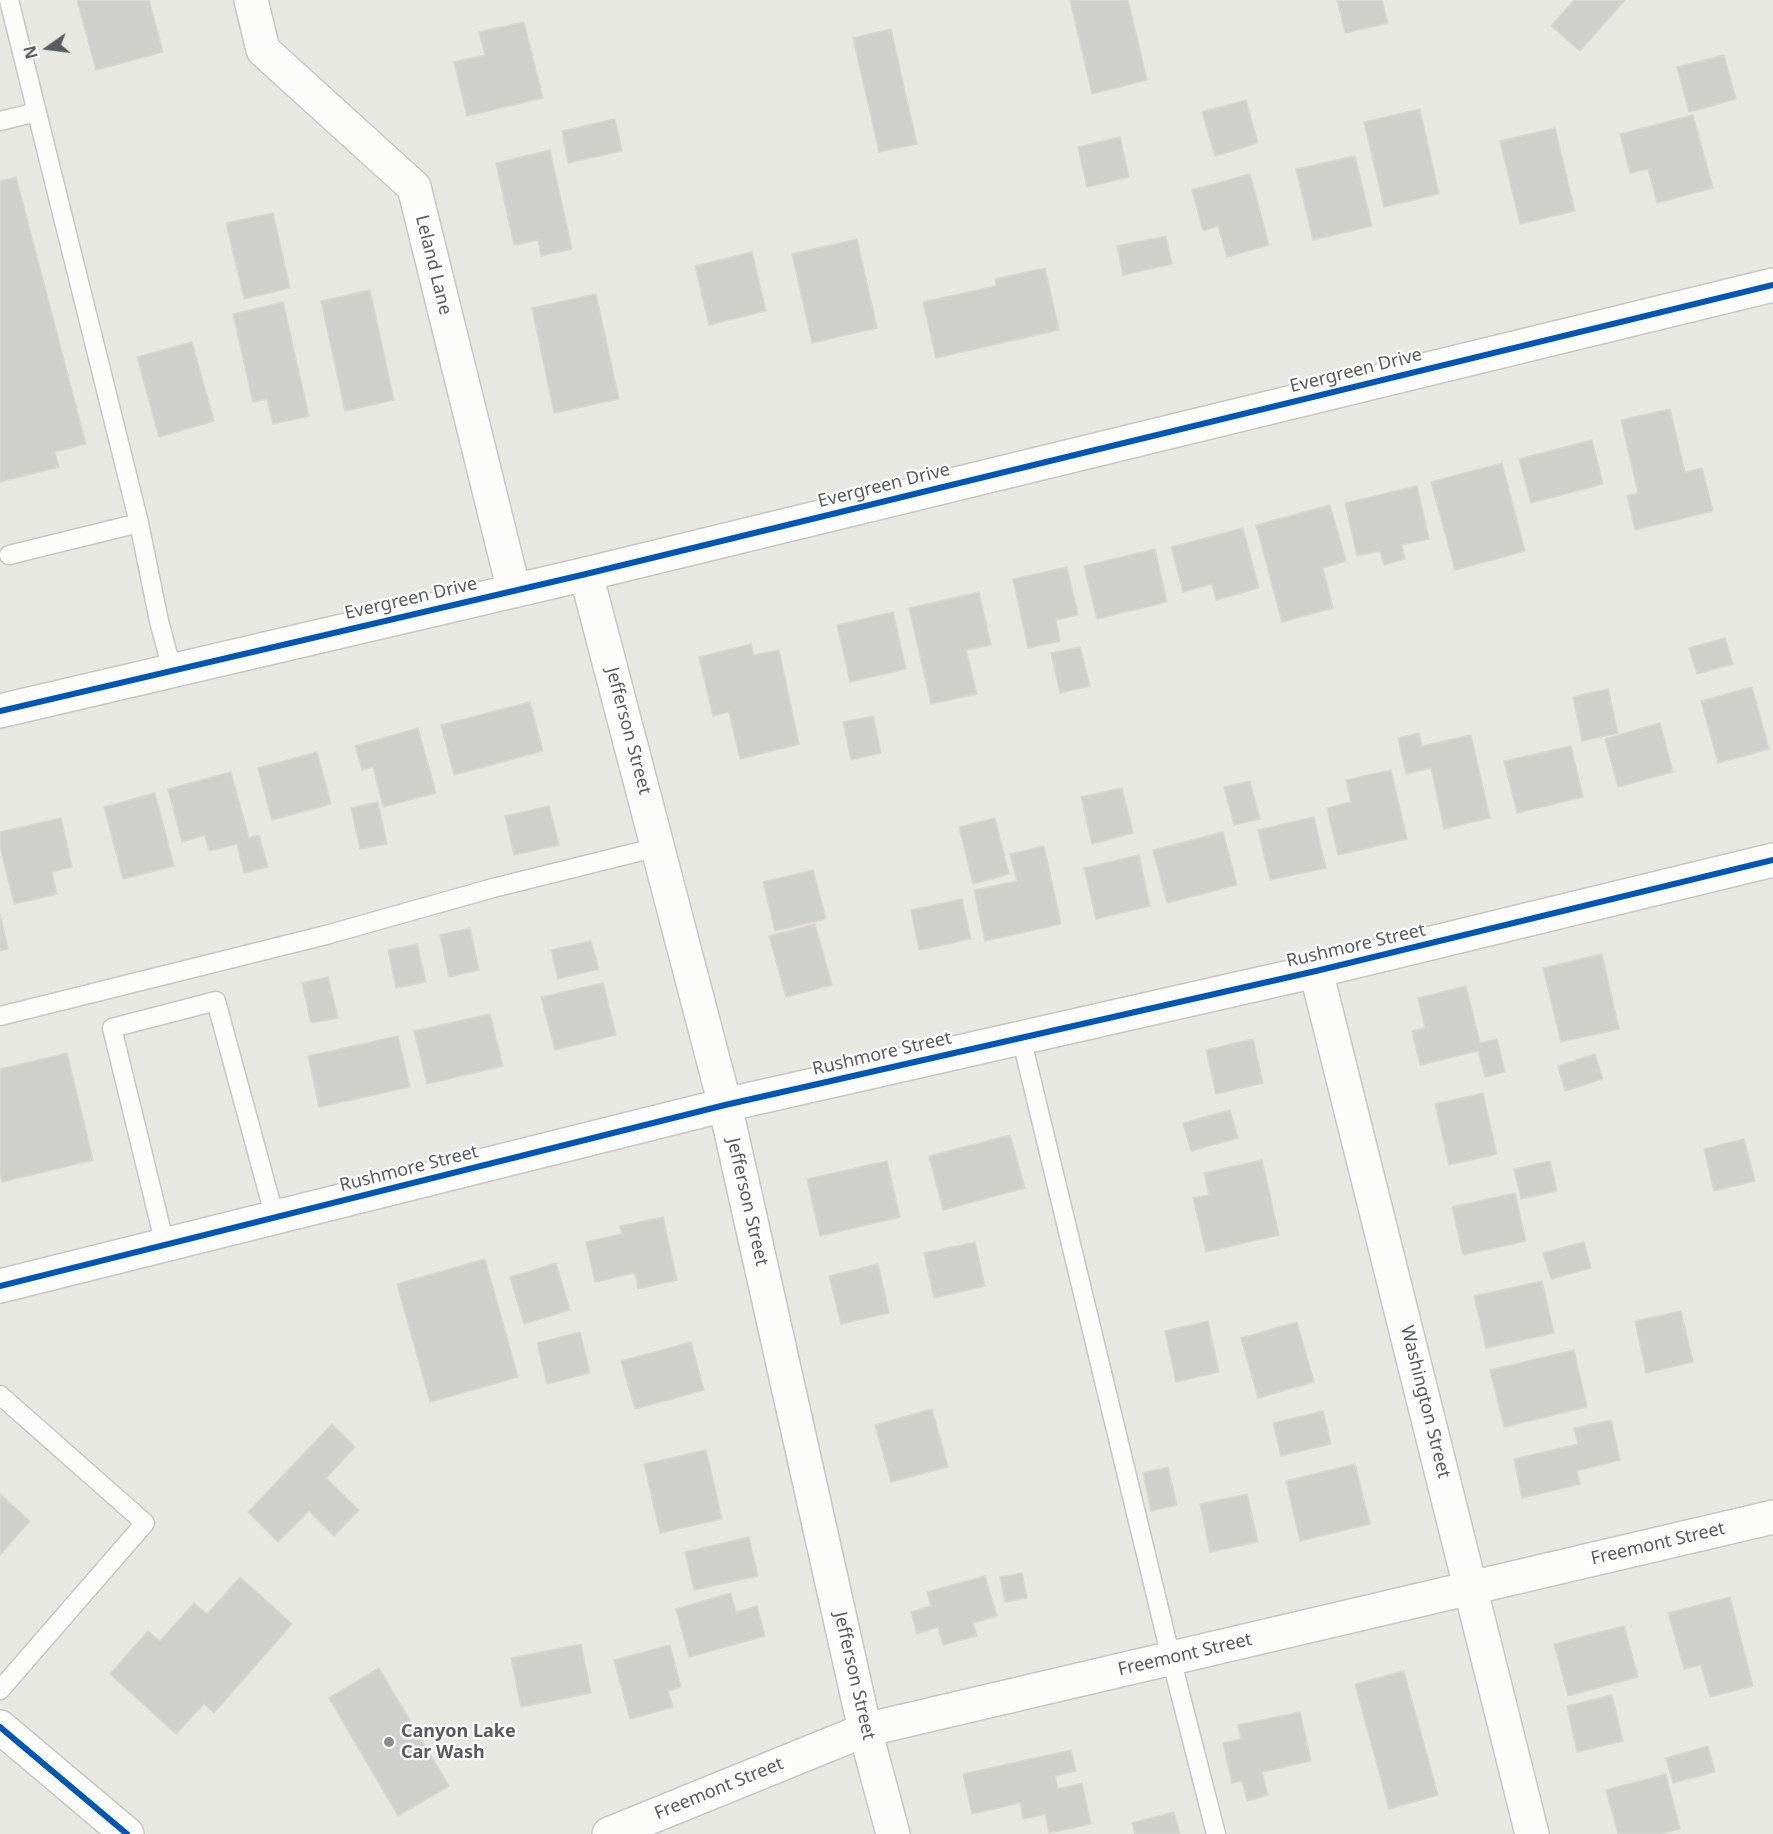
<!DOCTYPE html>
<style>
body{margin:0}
#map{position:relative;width:1773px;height:1834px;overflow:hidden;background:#e8e8e3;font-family:"Noto Sans",sans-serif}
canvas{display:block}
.north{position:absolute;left:18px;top:18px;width:60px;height:60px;-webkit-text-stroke:4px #fff;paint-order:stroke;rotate:256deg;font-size:16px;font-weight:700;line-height:24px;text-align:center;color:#595b60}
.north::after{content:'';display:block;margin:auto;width:21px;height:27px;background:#595b60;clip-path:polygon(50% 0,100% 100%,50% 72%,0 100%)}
</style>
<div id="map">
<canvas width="1773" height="1834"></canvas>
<div class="north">N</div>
</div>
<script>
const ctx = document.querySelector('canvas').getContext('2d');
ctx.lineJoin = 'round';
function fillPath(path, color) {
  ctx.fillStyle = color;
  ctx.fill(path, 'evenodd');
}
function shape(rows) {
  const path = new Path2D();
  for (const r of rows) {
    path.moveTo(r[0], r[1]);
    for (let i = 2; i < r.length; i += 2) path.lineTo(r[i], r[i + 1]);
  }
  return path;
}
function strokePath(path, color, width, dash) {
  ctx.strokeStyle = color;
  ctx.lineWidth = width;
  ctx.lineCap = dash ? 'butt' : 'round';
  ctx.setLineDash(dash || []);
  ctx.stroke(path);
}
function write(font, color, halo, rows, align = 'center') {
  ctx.font = font + ' "Noto Sans",sans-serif';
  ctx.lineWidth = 4.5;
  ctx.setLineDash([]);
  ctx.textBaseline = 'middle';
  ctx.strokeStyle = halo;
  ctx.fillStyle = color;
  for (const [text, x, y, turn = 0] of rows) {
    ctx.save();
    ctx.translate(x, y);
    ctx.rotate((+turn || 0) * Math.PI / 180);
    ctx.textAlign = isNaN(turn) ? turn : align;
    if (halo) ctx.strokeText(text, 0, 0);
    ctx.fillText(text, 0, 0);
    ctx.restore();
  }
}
const building = shape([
 [77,0,149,0,163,52,96,70,77,0],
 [1070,0,1128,0,1147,80,1092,94,1070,0],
 [1337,0,1382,0,1388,23,1345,33,1337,0],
 [1574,0,1625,0,1580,51,1551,26,1574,0],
 [524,22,543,98,467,116,454,62,485,55,479,32,524,22],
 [891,29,917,144,879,152,853,38,891,29],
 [1724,55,1736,99,1689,112,1677,67,1724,55],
 [1246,100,1258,143,1215,156,1202,112,1246,100],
 [1420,109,1439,194,1384,207,1364,122,1420,109],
 [1693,115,1713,188,1657,203,1648,169,1630,173,1620,134,1693,115],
 [615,119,622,151,568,163,562,131,615,119],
 [1555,128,1575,211,1520,224,1500,141,1555,128],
 [1120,137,1129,177,1087,187,1078,147,1120,137],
 [550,150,572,249,541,256,538,240,514,245,496,163,550,150],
 [1355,156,1372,226,1313,240,1296,169,1355,156],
 [1250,174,1269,245,1227,257,1218,226,1203,231,1192,190,1250,174],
 [16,177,86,444,55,452,59,467,0,482,0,181,16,177],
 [273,213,290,288,244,299,226,223,273,213],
 [1166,236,1172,264,1123,275,1117,246,1166,236],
 [857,239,877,328,812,343,792,254,857,239],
 [752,252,766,311,709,325,695,266,752,252],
 [1045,268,1059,330,936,358,923,302,996,286,995,279,1045,268],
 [370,290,394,400,345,411,321,301,370,290],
 [596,294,619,399,554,413,532,308,596,294],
 [283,302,309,416,273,424,267,399,253,402,233,314,283,302],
 [192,342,214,421,159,437,137,357,192,342],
 [1670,409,1685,472,1702,468,1713,511,1635,530,1627,496,1638,493,1621,420,1670,409],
 [1592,440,1603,484,1531,503,1519,459,1592,440],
 [1502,463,1525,551,1455,570,1431,482,1502,463],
 [1417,486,1429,539,1402,545,1405,559,1384,565,1380,551,1357,556,1345,503,1417,486],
 [1330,505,1346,561,1323,568,1333,608,1282,622,1256,525,1330,505],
 [1243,528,1259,588,1216,600,1212,584,1183,592,1171,547,1243,528],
 [1155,549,1167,602,1097,619,1084,566,1155,549],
 [1067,567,1078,615,1056,620,1060,641,1028,648,1013,579,1067,567],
 [979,592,991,645,966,650,977,694,931,704,909,608,979,592],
 [893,612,906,669,850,682,837,625,893,612],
 [1725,638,1733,664,1697,674,1689,648,1725,638],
 [751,644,754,655,779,650,799,744,740,759,729,712,713,716,699,657,751,644],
 [1080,647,1090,686,1060,693,1051,653,1080,647],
 [1752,687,1769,749,1718,763,1701,701,1752,687],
 [1608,689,1618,733,1582,741,1573,697,1608,689],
 [530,702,543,751,454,775,441,725,530,702],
 [873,716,881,753,851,760,843,722,873,716],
 [1660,723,1673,772,1618,787,1605,739,1660,723],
 [418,728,436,793,383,807,373,767,362,770,355,746,418,728],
 [1419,733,1422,746,1471,735,1490,818,1444,829,1431,768,1406,774,1398,738,1419,733],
 [1571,746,1583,797,1517,813,1504,761,1571,746],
 [317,752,331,804,272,820,258,768,317,752],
 [1391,770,1407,839,1338,855,1327,808,1351,802,1346,780,1391,770],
 [231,772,249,838,259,835,268,867,244,873,237,844,209,851,205,835,182,842,168,789,231,772],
 [1250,781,1260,819,1234,825,1224,787,1250,781],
 [1122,788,1133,833,1092,844,1081,797,1122,788],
 [155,793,174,866,123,879,104,807,155,793],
 [378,802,387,844,360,849,351,808,378,802],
 [549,806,559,845,514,855,505,816,549,806],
 [1314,817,1326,868,1270,880,1258,830,1314,817],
 [61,818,72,867,52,872,57,894,14,904,0,846,0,832,61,818],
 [995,818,1009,874,973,884,959,827,995,818],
 [1223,832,1237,885,1167,903,1153,850,1223,832],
 [1044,846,1061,924,985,941,974,890,1017,881,1010,854,1044,846],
 [1139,855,1150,906,1096,919,1084,868,1139,855],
 [813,870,826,919,775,931,763,882,813,870],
 [962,899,971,939,919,950,911,910,962,899],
 [0,914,8,949,0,951,0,914],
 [815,924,832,985,786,997,769,936,815,924],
 [470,928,479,970,449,977,440,935,470,928],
 [591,941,599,969,558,979,551,950,591,941],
 [417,944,426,982,396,988,388,950,417,944],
 [1602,954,1619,1029,1561,1042,1543,968,1602,954],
 [328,977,338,1018,311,1023,302,983,328,977],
 [603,983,616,1035,555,1050,541,997,603,983],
 [1466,986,1480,1043,1497,1039,1505,1072,1485,1077,1478,1051,1420,1065,1412,1031,1425,1028,1418,998,1466,986],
 [490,1014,503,1066,427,1084,414,1031,490,1014],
 [398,1036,410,1087,319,1107,308,1056,398,1036],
 [1253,1039,1263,1083,1216,1094,1206,1050,1253,1039],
 [67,1053,93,1160,2,1182,0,1173,0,1069,67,1053],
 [1595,1054,1603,1079,1565,1091,1558,1066,1595,1054],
 [1483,1093,1497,1154,1449,1165,1435,1104,1483,1093],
 [1230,1110,1238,1138,1191,1151,1183,1123,1230,1110],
 [1010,1135,1025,1188,943,1210,929,1156,1010,1135],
 [1744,1139,1755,1181,1714,1191,1704,1149,1744,1139],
 [1262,1160,1279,1235,1206,1252,1193,1198,1209,1195,1204,1173,1262,1160],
 [887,1161,900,1217,820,1236,807,1179,887,1161],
 [1550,1161,1557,1191,1521,1199,1514,1169,1550,1161],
 [1515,1193,1526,1241,1463,1255,1452,1207,1515,1193],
 [663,1217,677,1280,638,1289,635,1273,595,1282,586,1242,622,1234,620,1226,663,1217],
 [975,1242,985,1286,934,1298,924,1253,975,1242],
 [1584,1242,1591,1268,1551,1279,1543,1253,1584,1242],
 [485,1259,518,1377,430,1402,397,1284,485,1259],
 [556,1263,570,1310,524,1324,510,1277,556,1263],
 [878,1264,889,1313,841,1324,829,1276,878,1264],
 [1542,1281,1554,1333,1486,1348,1474,1296,1542,1281],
 [1681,1311,1693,1362,1646,1373,1635,1321,1681,1311],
 [1208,1321,1219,1372,1176,1382,1165,1331,1208,1321],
 [1297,1322,1314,1382,1258,1398,1241,1338,1297,1322],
 [580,1332,590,1373,547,1384,537,1343,580,1332],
 [691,1342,704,1390,635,1409,621,1361,691,1342],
 [1574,1350,1587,1407,1504,1427,1490,1370,1574,1350],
 [932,1409,948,1467,891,1482,875,1425,932,1409],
 [1323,1411,1331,1444,1281,1456,1273,1423,1323,1411],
 [1611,1420,1620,1460,1577,1471,1580,1484,1522,1498,1514,1459,1578,1444,1574,1428,1611,1420],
 [332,1424,355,1447,326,1478,359,1510,334,1536,309,1511,278,1542,248,1512,332,1424],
 [706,1450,722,1519,660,1533,644,1464,706,1450],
 [1355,1464,1370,1524,1300,1541,1286,1481,1355,1464],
 [1168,1467,1177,1505,1151,1511,1143,1473,1168,1467],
 [0,1494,30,1521,0,1555,0,1494],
 [1247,1494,1258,1542,1210,1552,1200,1504,1247,1494],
 [749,1537,758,1576,694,1590,685,1552,749,1537],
 [1022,1573,1027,1598,1005,1602,1000,1577,1022,1573],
 [985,1576,997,1616,973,1623,977,1636,943,1645,938,1627,917,1634,911,1612,931,1606,927,1592,985,1576],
 [240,1577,292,1624,214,1713,204,1704,176,1734,110,1674,148,1631,160,1641,194,1603,207,1614,240,1577],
 [731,1593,736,1612,757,1606,765,1636,689,1657,676,1609,731,1593],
 [1730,1597,1753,1686,1710,1697,1701,1665,1684,1669,1668,1613,1730,1597],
 [1624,1626,1638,1677,1568,1696,1554,1644,1624,1626],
 [581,1644,591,1693,521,1707,511,1658,581,1644],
 [670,1645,681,1687,668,1691,673,1707,630,1719,614,1660,670,1645],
 [379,1668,449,1786,398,1816,329,1698,379,1668],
 [1404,1671,1438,1795,1389,1809,1355,1684,1404,1671],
 [1612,1695,1623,1741,1577,1752,1567,1706,1612,1695],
 [1300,1712,1311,1761,1262,1772,1268,1795,1247,1801,1242,1781,1232,1783,1223,1743,1241,1739,1238,1725,1300,1712],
 [1708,1746,1715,1772,1673,1783,1666,1758,1708,1746],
 [1071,1750,1076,1771,1055,1776,1058,1789,1082,1783,1091,1824,1049,1833,1045,1814,1023,1819,1020,1803,972,1814,963,1774,1071,1750],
 [1666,1774,1680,1829,1661,1834,1618,1834,1606,1790,1666,1774],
 [1174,1812,1180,1834,1135,1834,1132,1823,1174,1812]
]);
fillPath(building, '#cfcfcc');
strokePath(building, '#d8d7d2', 1.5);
const service = shape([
 [9,0,139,523,159,621,172,670],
 [0,121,37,112],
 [9,555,139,523],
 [0,1016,326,935,493,888,658,847],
 [1021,1037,1171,1658,1216,1834],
 [165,1245,112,1028,216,1001,275,1218],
 [0,1395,145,1523,0,1690]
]);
const minor = shape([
 [251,0,263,50,414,187,514,591],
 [586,574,725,1105,865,1730,893,1834],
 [0,711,586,574,1773,285],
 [1316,971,1532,1834],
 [0,1286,725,1105,1316,971,1773,860],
 [609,1834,865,1730,1773,1517]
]);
const tertiary = shape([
 [0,1727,127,1834]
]);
strokePath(service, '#c6c6c5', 21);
strokePath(minor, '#c6c6c5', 36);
strokePath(tertiary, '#c6c6c5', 36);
strokePath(service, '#fcfcfb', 18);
strokePath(minor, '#fcfcfb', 33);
strokePath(tertiary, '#fcfcfb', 33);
strokePath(shape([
 [0,711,586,574,1773,285],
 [0,1286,725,1105,1316,971,1773,860],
 [0,1727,127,1834]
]), '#0057b8', 6);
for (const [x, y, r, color] of [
 [389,1742,6,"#8b8c8e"]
]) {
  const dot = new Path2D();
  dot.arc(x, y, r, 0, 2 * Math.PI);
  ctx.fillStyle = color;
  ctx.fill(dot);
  strokePath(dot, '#fff', 2);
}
write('18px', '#595b60', '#fff', [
 ["Leland Lane",433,265,76],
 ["Evergreen Drive",1356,371,-14],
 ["Evergreen Drive",884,486,-14],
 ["Evergreen Drive",411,599,-13],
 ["Jefferson Street",628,731,75],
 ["Rushmore Street",1356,946,-13],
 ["Rushmore Street",882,1054,-13],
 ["Rushmore Street",409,1169,-14],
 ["Jefferson Street",747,1202,77],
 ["Washington Street",1425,1402,76],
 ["Freemont Street",1658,1544,-13],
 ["Freemont Street",1185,1655,-13],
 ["Jefferson Street",854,1676,77],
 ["Freemont Street",719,1789,-22]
]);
write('bold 18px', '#595b60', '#fff', [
 ["Canyon Lake",401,1732],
 ["Car Wash",401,1753]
], 'left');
</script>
